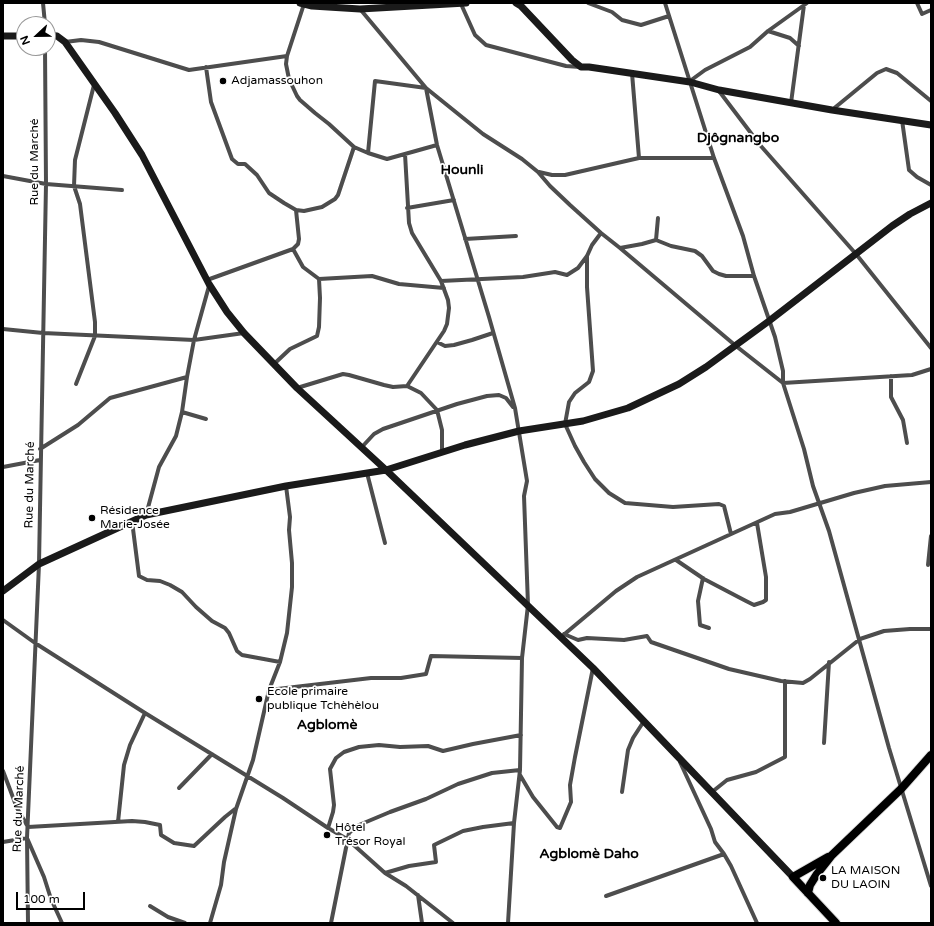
<!DOCTYPE html>
<meta charset="utf-8">
<style>
body{margin:0}
#map{position:relative;width:934px;height:926px;overflow:hidden;background:#fff;font-family:"Varela Round",sans-serif}
canvas{display:block}
.frame{position:absolute;inset:0;border:4px solid #000;pointer-events:none}
.north{position:absolute;left:16px;top:16px;width:40px;height:40px;box-sizing:border-box;background:#fff;border:1px solid #999;border-radius:50%;rotate:248deg;font-size:11px;font-weight:700;line-height:16px;text-align:center;color:#000}
.north::after{content:'';display:block;margin:auto;width:14px;height:18px;background:#000;clip-path:polygon(50% 0,100% 100%,50% 72%,0 100%)}
.scale{position:absolute;left:16px;top:892px;width:69px;height:18px;box-sizing:border-box;border:2px solid #000;border-top:0;padding-left:5px;font-size:12px;line-height:14px;white-space:nowrap;color:#000;-webkit-text-stroke:3px #fff;paint-order:stroke}
</style>
<div id="map">
<canvas width="934" height="926"></canvas>
<div class="frame"></div>
<div class="north">N</div>
<div class="scale">100 m</div>
</div>
<script>
const ctx = document.querySelector('canvas').getContext('2d');
ctx.lineJoin = 'round';
function shape(rows) {
  const path = new Path2D();
  for (const r of rows) {
    path.moveTo(r[0], r[1]);
    for (let i = 2; i < r.length; i += 2) path.lineTo(r[i], r[i + 1]);
  }
  return path;
}
function strokePath(path, color, width, dash) {
  ctx.strokeStyle = color;
  ctx.lineWidth = width;
  ctx.lineCap = dash ? 'butt' : 'round';
  ctx.setLineDash(dash || []);
  ctx.stroke(path);
}
function write(font, color, halo, rows, align = 'center') {
  ctx.font = font + ' "Varela Round",sans-serif';
  ctx.lineWidth = 3.5;
  ctx.setLineDash([]);
  ctx.textBaseline = 'middle';
  ctx.strokeStyle = halo;
  ctx.fillStyle = color;
  for (const [text, x, y, turn = 0] of rows) {
    ctx.save();
    ctx.translate(x, y);
    ctx.rotate((+turn || 0) * Math.PI / 180);
    ctx.textAlign = isNaN(turn) ? turn : align;
    if (halo) ctx.strokeText(text, 0, 0);
    ctx.fillText(text, 0, 0);
    ctx.restore();
  }
}
const primary = shape([
 [828,857,793,877,836,923],
 [808,893,810,885,817,874,832,855,901,789,931,755]
]);
strokePath(primary, '#dbdbdb', 10);
strokePath(shape([
 [43,3,45,24],
 [588,3,612,12,622,20,641,25,669,16],
 [665,3,714,158,743,236,754,276,775,337,783,371,783,383,804,449,813,486,829,531,889,748,931,886],
 [917,3,922,14,931,10],
 [304,4,287,56,286,64,289,79,297,96,300,100,315,113,329,124,354,147,368,153,387,159,437,145],
 [461,4,475,35,486,45,566,66,580,67],
 [360,9,426,88,483,134,522,159,538,172,550,186,570,205,601,233,620,248,736,346,783,383,912,375,931,369],
 [768,31,790,38,799,46],
 [65,42,81,40,99,42,189,70,287,56],
 [206,67,211,102,232,159,238,164,245,164,257,175,269,193,284,203,296,210,304,211,322,207,335,199,338,195,354,147],
 [632,73,639,158],
 [690,81,705,70,750,47,768,31,807,3],
 [426,88,437,145,489,317,515,408,527,481,524,496,528,605,522,658,520,770,514,823,508,923],
 [719,91,760,145,856,254,931,348],
 [791,103,804,5],
 [832,110,877,73,886,69,897,73,931,101],
 [902,120,909,170,917,177,931,185],
 [368,153,375,81,426,88],
 [405,154,409,223,412,233,441,281,448,300,449,308,447,324,444,331,407,386],
 [539,172,552,175,565,175,639,158,714,158],
 [3,176,46,184,122,190],
 [407,208,454,200],
 [296,210,299,239,298,244,293,249,303,267,319,279,372,276,399,284,444,288],
 [465,239,516,236],
 [656,240,658,218],
 [620,248,642,244,656,240,671,246,695,251,702,256,713,271,719,274,726,276,754,276],
 [587,256,587,287,593,371,589,382,575,393,569,402,565,424,575,446,584,462,595,479,609,493,625,503,673,507,719,504,724,506,731,534],
 [207,280,293,249],
 [441,281,523,277,555,272,567,275,578,268,587,256,592,245,601,233],
 [3,329,43,333,194,340,244,333],
 [437,342,445,346,454,345,472,340,493,333],
 [274,364,290,349,317,336,319,327,320,298,319,279],
 [891,376,891,397,903,420,907,443],
 [76,384,95,336,95,322,80,204,74,186,75,160,94,85],
 [297,388,343,374,349,375,384,385,393,387,407,386,421,393,437,410,442,430,442,451],
 [182,412,206,419],
 [361,448,374,434,383,429,457,404,487,396,499,395,506,398,513,407],
 [40,449,78,425,110,398,187,377],
 [3,467,40,460],
 [367,473,385,543],
 [146,515,159,467,176,436,182,412,187,377,194,340,209,286],
 [132,521,139,576,147,580,160,581,170,585,182,592,196,607,212,621,225,628,229,633,237,651,242,655,280,662],
 [676,560,704,579,746,601,754,605,763,602,766,600,766,577,757,523],
 [928,565,931,536],
 [703,578,698,601,700,625,709,628],
 [3,620,35,643,145,713,283,798,328,828,347,839,385,873,406,886,453,923],
 [564,634,578,640,587,638,624,640,647,636,651,642,729,669,781,681,803,683,810,679,860,639,884,631,910,629,931,629],
 [561,637,616,591,637,577,775,514,790,512,854,493,885,486,931,482],
 [269,690,371,678,401,678,426,674,431,656,522,658],
 [824,743,829,662],
 [680,762,711,829,715,842,724,854,731,866,757,923],
 [3,771,17,808,28,827,132,821,145,822,160,825,161,835,174,843,194,846,225,817,235,809],
 [520,775,533,797,557,827,560,828,571,802,570,785,575,757,593,668],
 [179,788,212,754],
 [622,792,628,750,633,738,644,721],
 [712,792,727,780,756,772,785,757,785,681],
 [118,822,124,765,130,745,145,713],
 [328,828,333,812,334,805,330,769,336,758,344,752,359,747,379,745,400,747,428,746,443,751,473,744,521,735],
 [3,842,27,838,44,877,51,899,62,923],
 [385,873,409,866,436,862,434,845,463,831,483,827,514,823],
 [418,895,422,923],
 [606,896,724,854],
 [150,906,168,917,185,923],
 [28,923,27,838,39,564,46,184,45,48],
 [210,923,221,885,224,862,236,809,253,760,269,690,280,662,287,633,292,587,292,563,289,530,290,517,286,486],
 [331,923,349,833,359,825,390,812,426,799,458,784,492,773,520,770]
]), '#4d4d4d', 4);
strokePath(shape([
 [300,3,312,6,360,9,466,3],
 [516,3,521,6,572,60,581,67,589,67,690,82,719,90,832,110,931,125],
 [48,35,57,36,65,42,115,113,142,155,209,284,227,312,244,333,297,388,386,470,593,668,793,877],
 [3,36,24,36],
 [3,591,39,564,146,515,286,486,386,470,465,445,519,431,583,421,628,408,679,384,706,367,769,321,892,226,910,214,931,203]
]), '#1a1a1a', 7);
strokePath(primary, '#000', 8);
for (const [x, y, r, color] of [
 [223,81,4,"#000"],
 [92,518,4,"#000"],
 [259,699,4,"#000"],
 [327,835,4,"#000"],
 [823,878,4,"#000"]
]) {
  const dot = new Path2D();
  dot.arc(x, y, r, 0, 2 * Math.PI);
  ctx.fillStyle = color;
  ctx.fill(dot);
  strokePath(dot, '#fff', 1.5);
}
write('12px', '#000', '#fff', [
 ["Adjamassouhon",231,81],
 ["Résidence",100,511],
 ["Marie-Josée",100,525],
 ["Ecole primaire",267,692],
 ["publique Tchèhèlou",267,706],
 ["Hôtel",335,828],
 ["Trésor Royal",335,842],
 ["LA MAISON",831,871],
 ["DU LAOIN",831,885]
], 'left');
write('12px', '#000', '#fff', [
 ["Rue du Marché",35,162,-90],
 ["Rue du Marché",30,485,-89],
 ["Rue du Marché",19,809,-88]
]);
write('bold 14px', '#000', '#fff', [
 ["Djôgnangbo",738,138],
 ["Hounli",462,170],
 ["Agblomè",327,725],
 ["Agblomè Daho",589,854]
]);
</script>
